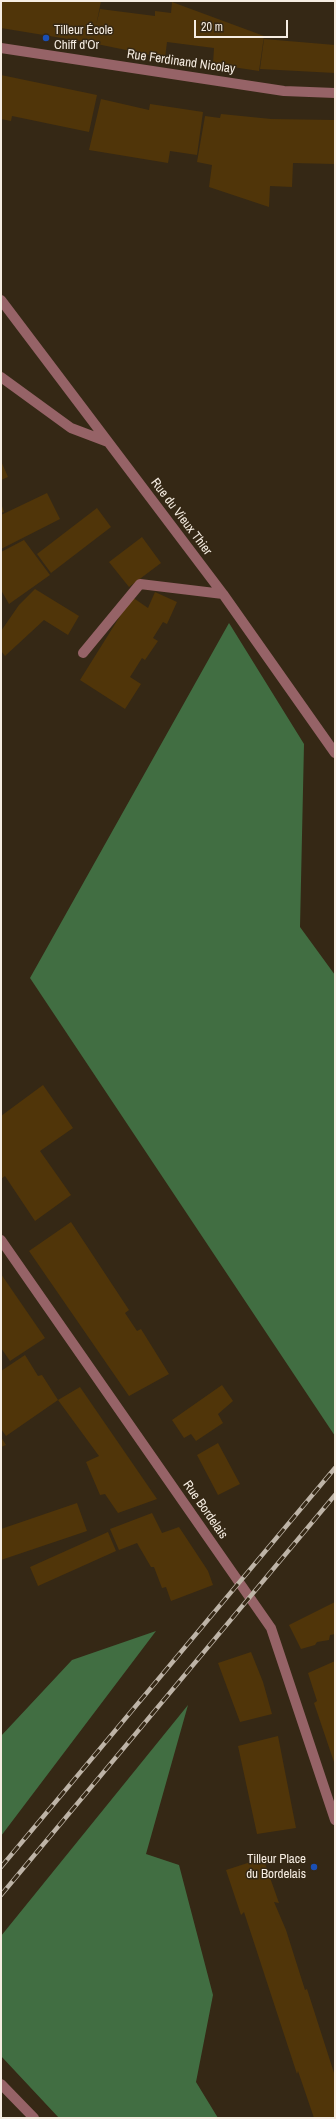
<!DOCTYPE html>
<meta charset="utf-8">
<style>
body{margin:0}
#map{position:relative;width:336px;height:2119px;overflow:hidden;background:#352815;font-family:"Archivo Narrow",sans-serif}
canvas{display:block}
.frame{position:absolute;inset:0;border:2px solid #f6ede2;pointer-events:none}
.scale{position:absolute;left:194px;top:20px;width:94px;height:18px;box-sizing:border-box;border:2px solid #f6ede2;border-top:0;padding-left:5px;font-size:12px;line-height:14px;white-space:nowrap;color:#f6ede2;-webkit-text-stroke:3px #352815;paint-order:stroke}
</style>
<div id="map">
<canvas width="336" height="2119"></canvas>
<div class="frame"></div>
<div class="scale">20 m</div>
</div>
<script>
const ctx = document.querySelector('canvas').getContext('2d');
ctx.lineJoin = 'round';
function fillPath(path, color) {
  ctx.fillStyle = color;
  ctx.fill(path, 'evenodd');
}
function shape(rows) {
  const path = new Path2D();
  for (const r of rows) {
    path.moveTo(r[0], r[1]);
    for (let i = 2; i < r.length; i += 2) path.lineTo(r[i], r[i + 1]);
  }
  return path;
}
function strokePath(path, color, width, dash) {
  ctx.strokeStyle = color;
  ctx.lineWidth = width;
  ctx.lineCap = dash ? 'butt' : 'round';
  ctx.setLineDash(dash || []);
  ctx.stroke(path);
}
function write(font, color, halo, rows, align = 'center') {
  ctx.font = font + ' "Archivo Narrow",sans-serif';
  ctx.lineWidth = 3;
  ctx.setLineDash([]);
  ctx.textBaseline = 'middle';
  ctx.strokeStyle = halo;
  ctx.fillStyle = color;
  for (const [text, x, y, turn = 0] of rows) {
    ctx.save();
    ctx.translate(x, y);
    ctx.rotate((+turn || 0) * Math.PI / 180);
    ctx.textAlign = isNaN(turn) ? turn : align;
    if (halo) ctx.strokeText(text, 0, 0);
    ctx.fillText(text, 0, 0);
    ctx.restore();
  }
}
fillPath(shape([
 [229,623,304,744,300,927,335,975,335,1436,30,978],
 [156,1631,1,1836,1,1736,72,1660],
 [188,1705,146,1854,179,1865,213,1995,196,2082,218,2118,59,2118,1,2056,1,1936]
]), '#416e42');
fillPath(shape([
 [1,1,101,1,96,26,100,9,155,16,155,11,171,13,172,2,264,36,259,71,213,64,214,48,167,42,168,34,165,58,92,43,1,28],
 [264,39,335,45,335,73,260,69],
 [1,75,97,95,89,132,12,116,11,121,1,119],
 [101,99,149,110,150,104,203,112,197,155,170,151,168,163,89,150],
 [221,114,271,119,335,120,335,164,293,163,292,187,270,186,269,207,209,187,212,165,197,162,205,116,220,118],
 [1,461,8,477,1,480],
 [47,493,60,519,1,549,1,515],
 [1,503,4,512,1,513],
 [97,508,111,527,51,573,37,554],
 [142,537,161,563,129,587,109,562],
 [24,540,50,575,9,604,1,590,1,552],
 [35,589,79,616,68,635,44,620,5,656,1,651,1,631,19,605],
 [155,592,177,602,167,624,163,622,153,638,158,641,145,660,142,658,130,677,141,684,125,709,80,680,132,597,148,608],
 [43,1085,73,1128,40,1151,71,1195,35,1221,5,1176,1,1179,1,1116],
 [71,1222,129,1310,125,1313,137,1331,141,1329,169,1374,129,1396,29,1251],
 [1,1274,45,1338,10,1361,1,1348],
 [25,1355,38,1376,42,1375,58,1400,80,1387,157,1499,118,1513,105,1494,100,1495,86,1462,99,1456,58,1400,6,1436,1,1429,1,1371],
 [222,1385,233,1401,218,1414,223,1423,196,1441,191,1434,184,1438,172,1420],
 [1,1437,6,1445,1,1447],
 [218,1443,240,1484,218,1495,197,1455],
 [77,1503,87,1531,1,1560,1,1529],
 [152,1513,162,1533,179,1527,208,1571,213,1585,171,1601,166,1587,162,1588,154,1567,151,1567,137,1543,119,1550,110,1529],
 [108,1532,116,1551,38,1586,30,1567],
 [335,1602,335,1634,330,1635,329,1640,317,1642,315,1645,301,1649,289,1625],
 [251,1652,263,1682,272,1714,240,1722,218,1663],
 [335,1661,335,1765,314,1703,317,1701,308,1673],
 [278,1736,296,1828,257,1834,238,1746],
 [263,1858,279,1903,274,1902,286,1930,305,1990,307,1989,335,2076,335,2118,314,2118,298,2071,297,2074,244,1912,241,1915,226,1870]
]), '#503509');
strokePath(shape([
 [1,48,284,91,335,93],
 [1,300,223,594,335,753],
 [1,377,71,428,108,442],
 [83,653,140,584,223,594],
 [1,1240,271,1628,335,1820],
 [1,2084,34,2118]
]), '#966367', 10);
const rail = shape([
 [1,1867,335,1468],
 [1,1895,335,1495]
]);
strokePath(rail, '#beb4a7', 4.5);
strokePath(rail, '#352815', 3, [9]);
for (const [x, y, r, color] of [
 [46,38,4,"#1a4fb4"],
 [314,1867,4,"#1a4fb4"]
]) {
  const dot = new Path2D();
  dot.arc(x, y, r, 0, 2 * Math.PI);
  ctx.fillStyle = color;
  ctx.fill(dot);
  strokePath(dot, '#352815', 1.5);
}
write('13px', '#f6ede2', '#352815', [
 ["Tilleur École",54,31],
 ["Chiff d'Or",54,46],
 ["Tilleur Place",306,1860,"right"],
 ["du Bordelais",306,1875,"right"]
], 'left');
write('13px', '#f6ede2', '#352815', [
 ["Rue Ferdinand Nicolay",181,62,8],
 ["Rue du Vieux Thier",181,517,53],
 ["Rue Bordelais",205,1510,55]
]);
</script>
